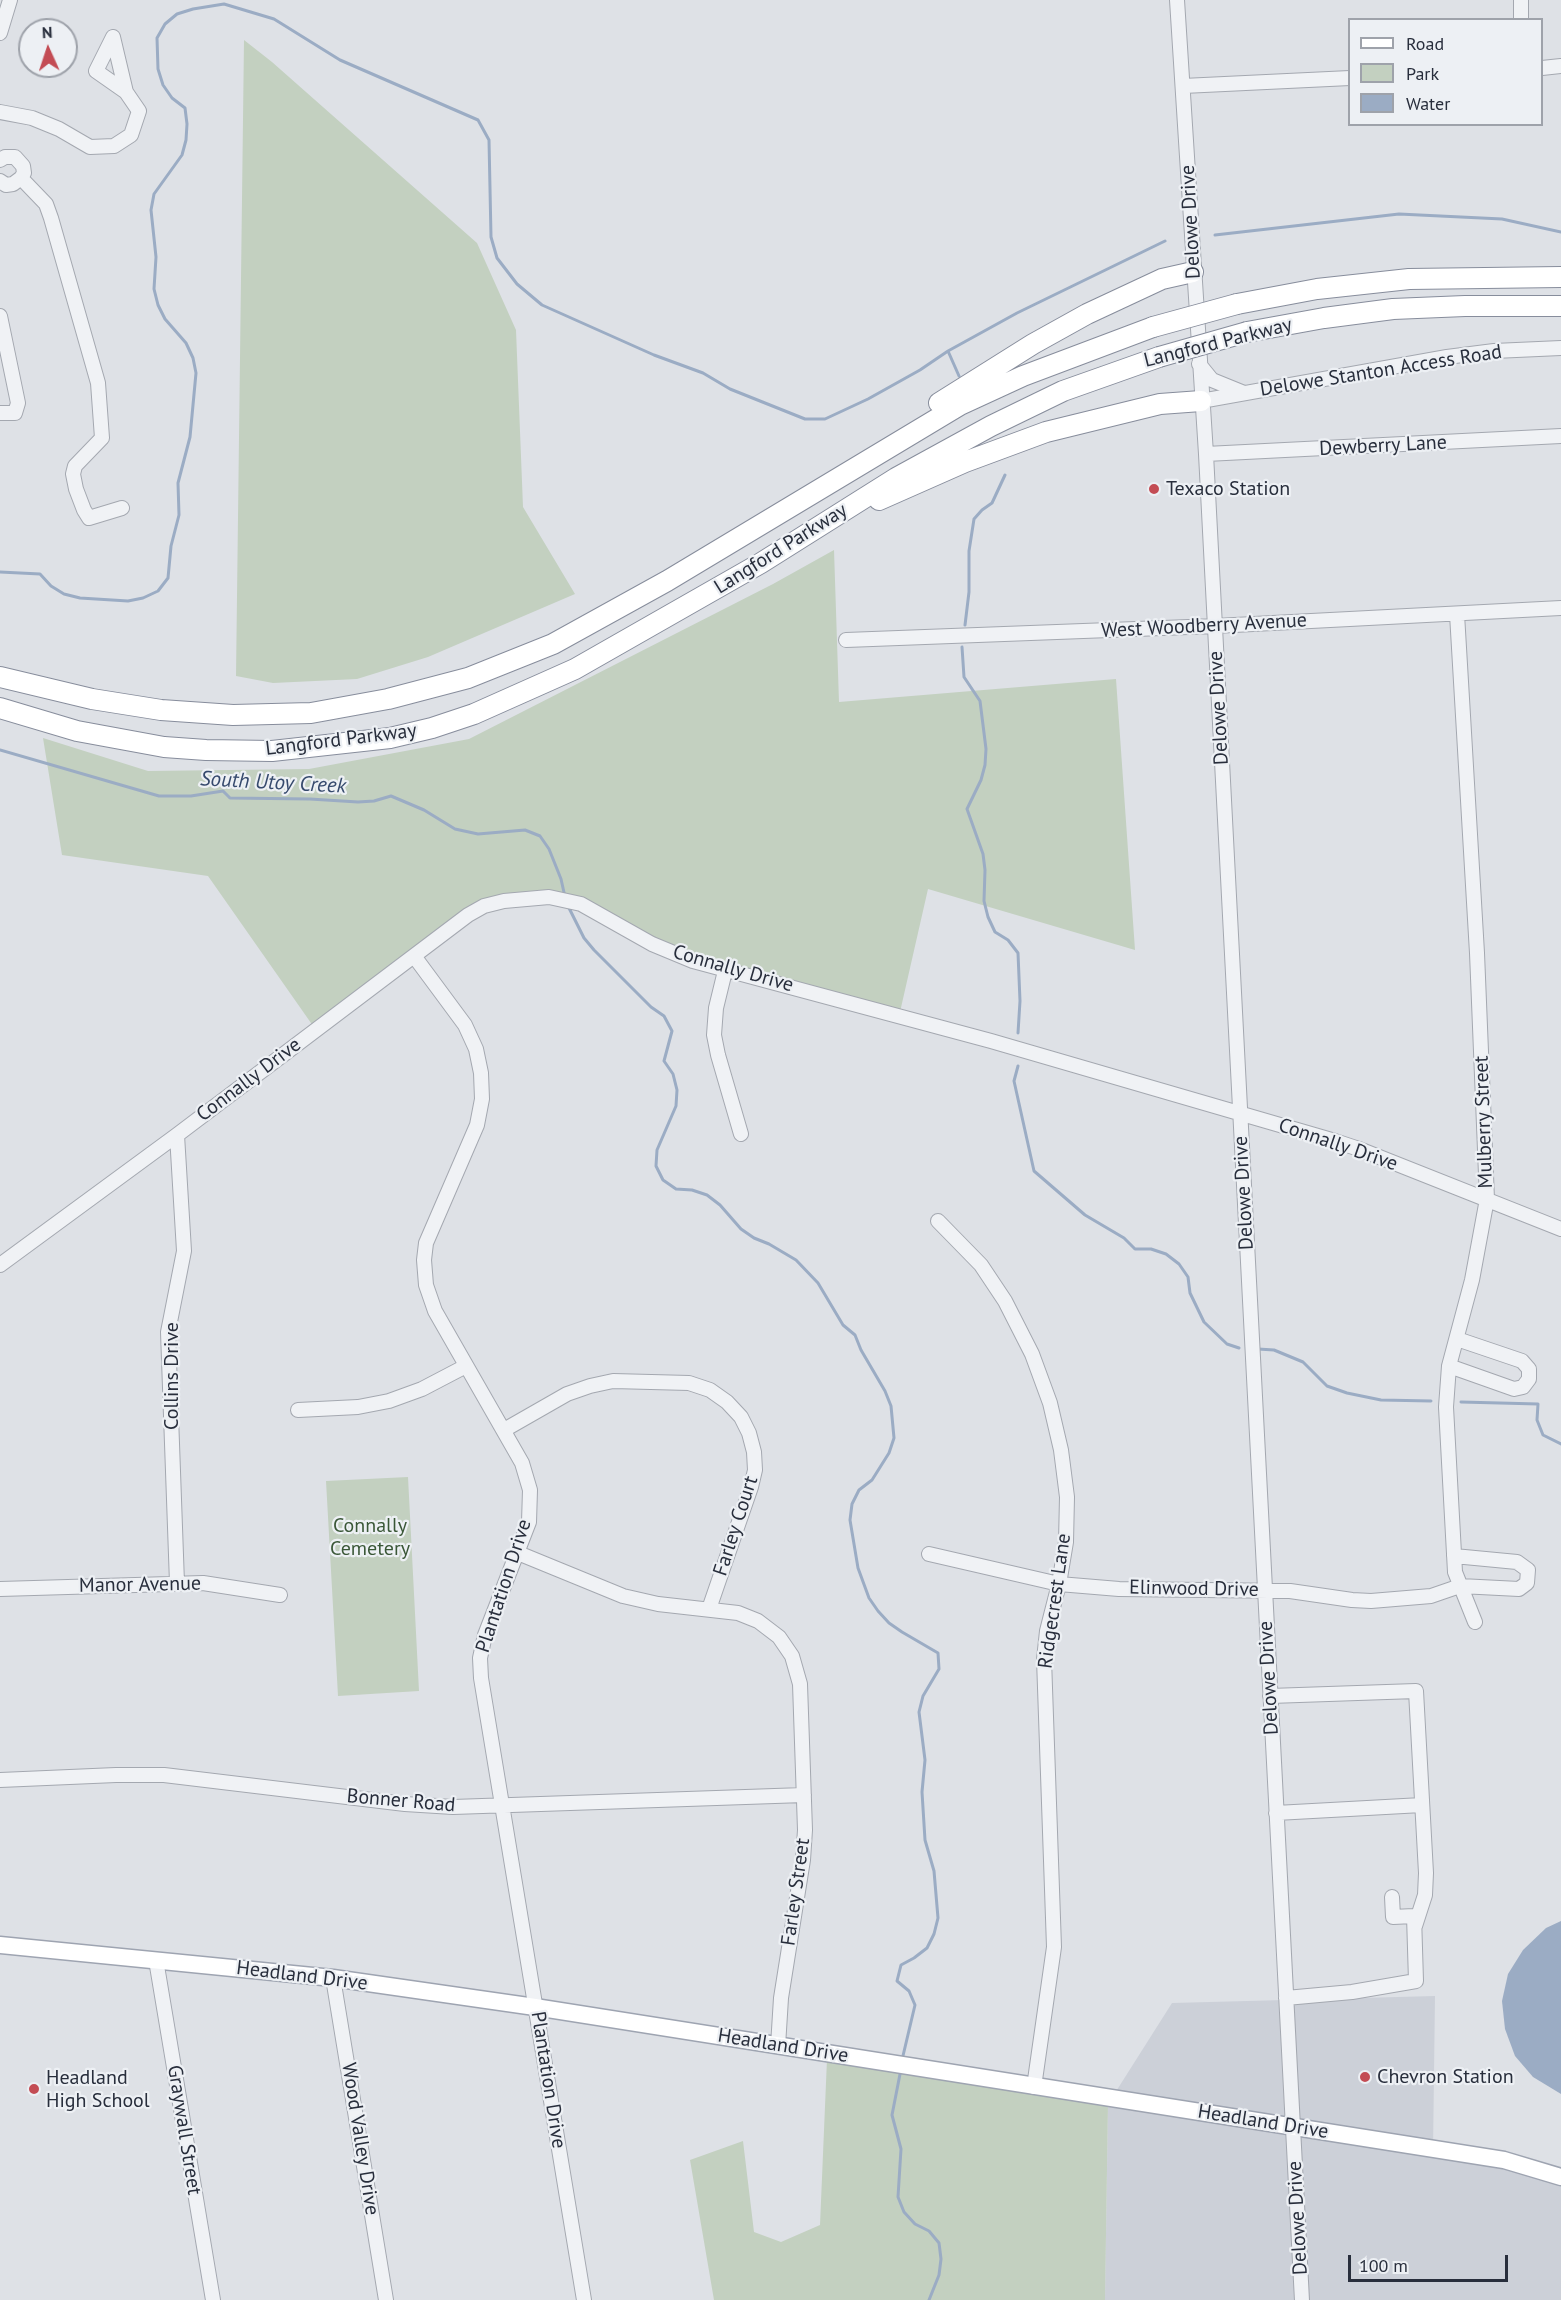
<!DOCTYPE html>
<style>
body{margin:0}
#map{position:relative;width:1561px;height:2300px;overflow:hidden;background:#dee1e6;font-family:"PT Sans",sans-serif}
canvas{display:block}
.legend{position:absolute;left:1348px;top:18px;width:195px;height:108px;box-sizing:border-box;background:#edf0f4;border:2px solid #9ea2aa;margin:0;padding:8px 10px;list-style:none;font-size:18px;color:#282e3c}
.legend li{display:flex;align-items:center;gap:12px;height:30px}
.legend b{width:30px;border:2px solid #9ea2aa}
.north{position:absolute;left:18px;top:18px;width:60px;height:60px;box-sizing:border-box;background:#edf0f4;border:2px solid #9ea2aa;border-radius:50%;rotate:357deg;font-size:16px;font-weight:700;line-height:24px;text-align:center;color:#282e3c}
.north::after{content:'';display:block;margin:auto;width:21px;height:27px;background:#c34c54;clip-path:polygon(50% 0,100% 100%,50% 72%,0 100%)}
.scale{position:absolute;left:1348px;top:2255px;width:160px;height:27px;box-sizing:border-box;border:3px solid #282e3c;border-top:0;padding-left:8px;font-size:18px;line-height:21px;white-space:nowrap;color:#282e3c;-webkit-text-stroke:4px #edf0f4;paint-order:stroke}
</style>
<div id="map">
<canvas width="1561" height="2300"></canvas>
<ul class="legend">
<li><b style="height:8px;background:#fff"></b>Road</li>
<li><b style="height:16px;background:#c3d0c0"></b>Park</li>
<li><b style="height:16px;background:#9bacc4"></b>Water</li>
</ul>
<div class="north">N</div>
<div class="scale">100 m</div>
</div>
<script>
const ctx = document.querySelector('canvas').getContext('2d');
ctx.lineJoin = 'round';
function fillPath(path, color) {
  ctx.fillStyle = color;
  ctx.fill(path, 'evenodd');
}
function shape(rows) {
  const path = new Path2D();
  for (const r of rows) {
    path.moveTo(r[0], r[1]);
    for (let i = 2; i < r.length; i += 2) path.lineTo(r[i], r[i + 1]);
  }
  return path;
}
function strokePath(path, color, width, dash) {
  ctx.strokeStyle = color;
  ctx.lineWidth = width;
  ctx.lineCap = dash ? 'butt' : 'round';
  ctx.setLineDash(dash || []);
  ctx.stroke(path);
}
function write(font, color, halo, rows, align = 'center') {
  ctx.font = font + ' "PT Sans",sans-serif';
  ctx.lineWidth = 4.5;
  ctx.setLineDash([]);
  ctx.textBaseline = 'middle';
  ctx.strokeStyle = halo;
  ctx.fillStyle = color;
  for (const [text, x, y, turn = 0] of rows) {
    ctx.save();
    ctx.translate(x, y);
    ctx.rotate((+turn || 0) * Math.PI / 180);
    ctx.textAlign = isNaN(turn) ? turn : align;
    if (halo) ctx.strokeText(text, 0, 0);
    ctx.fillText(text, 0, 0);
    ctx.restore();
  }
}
fillPath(shape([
 [1435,1996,1433,2151,1561,2174,1561,2300,1105,2300,1108,2104,1172,2003]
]), '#ccd0d8');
fillPath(shape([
 [244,40,272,62,477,243,516,330,523,507,575,594,428,657,357,679,273,683,236,676],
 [834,550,839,702,1116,679,1135,950,928,889,900,1012,717,966,628,929,554,891,483,903,318,1033,208,876,62,855,43,738,148,771,309,769,469,739,773,584],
 [408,1477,419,1691,338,1696,326,1481],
 [827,2059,1108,2104,1105,2300,714,2300,690,2160,743,2141,754,2232,781,2242,820,2225]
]), '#c3d0c0');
fillPath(shape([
 [1561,1921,1561,2094,1533,2077,1515,2056,1505,2029,1502,2001,1508,1974,1523,1950,1546,1928]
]), '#9bacc4');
strokePath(shape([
 [1215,235,1399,214,1502,219,1561,232],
 [948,351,959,376],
 [0,572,40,574,51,586,64,594,80,598,128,601,143,598,158,591,168,578,171,546,179,515,178,483,190,437,196,373,193,358,186,343,165,319,158,305,154,289,156,257,151,210,154,194,182,155,186,140,187,124,185,108,172,98,163,85,158,69,157,38,165,24,177,14,193,9,224,4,274,19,340,60,478,120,489,140,491,237,497,258,517,284,542,305,654,355,703,373,730,389,805,419,825,419,868,399,920,370,948,351,1017,313,1165,241],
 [965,625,969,592,969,551,974,519,982,510,992,503,1005,475],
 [962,647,964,677,980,701,986,749,985,765,981,780,967,809,983,854,985,870,984,901,988,917,995,932,1008,940,1018,953,1020,1001,1018,1033],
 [0,750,159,796,191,796,223,791,230,798,310,799,358,802,374,801,391,796,424,810,455,829,478,834,525,830,540,836,549,849,561,879,565,897],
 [568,906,584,938,594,950,651,1007,664,1016,672,1031,664,1061,673,1074,677,1090,676,1106,657,1150,656,1166,663,1180,676,1189,692,1190,707,1195,720,1205,741,1229,754,1238,769,1244,796,1260,818,1283,843,1325,855,1335,861,1350,885,1391,891,1406,894,1438,889,1453,872,1480,859,1490,852,1504,850,1520,858,1568,869,1598,878,1611,889,1623,902,1632,938,1653,939,1669,923,1696,919,1712,925,1760,922,1792,925,1840,934,1871,938,1918,934,1934,927,1948,914,1958,901,1965,897,1981,909,1991,915,2005,902,2060],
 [1018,1066,1014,1081,1034,1171,1085,1215,1124,1238,1135,1249,1151,1249,1166,1254,1179,1264,1188,1277,1190,1293,1204,1322,1227,1344,1239,1348],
 [1258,1349,1274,1350,1303,1362,1327,1386,1347,1393,1381,1400,1431,1401],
 [1461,1402,1538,1404,1537,1420,1543,1435,1561,1444],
 [901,2069,892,2115,901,2149,898,2197,904,2212,915,2224,929,2231,939,2243,941,2259,939,2275,929,2300]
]), '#9bacc4', 3);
const minor = shape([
 [1177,0,1206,454,1302,2300],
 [1521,0,1521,20],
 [0,33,10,0],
 [113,37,126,92],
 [1542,68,1561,66],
 [1183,86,1350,78],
 [0,112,32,118,59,129,90,147,114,146,131,135,139,111,126,92,96,71,113,37],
 [0,160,5,157,15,157,23,166,24,173,21,178,13,184,6,185,0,181],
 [21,178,46,204,51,218,98,383,102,438,75,466,73,474,76,489,84,510,89,518,122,508],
 [0,316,18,403,15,413,0,413],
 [1199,364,1212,380,1244,393],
 [1201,401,1447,357,1494,351,1561,348],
 [1206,454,1561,436],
 [1457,614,1477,953,1487,1199,1472,1280,1449,1366,1446,1407,1455,1572,1475,1622],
 [846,640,1215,626,1561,608],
 [414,956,465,1025,476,1049,481,1073,482,1099,477,1125,426,1243,424,1260,426,1285,435,1311,522,1463,530,1490,529,1522,485,1635,480,1658,481,1678,584,2300],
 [725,971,716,1008,714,1035,718,1055,741,1134],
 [938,1221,981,1265,1005,1301,1032,1354,1050,1403,1061,1450,1067,1497,1066,1542,1059,1584,1047,1631,1044,1659,1054,1947,1034,2087],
 [0,1265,177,1135,468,915,484,906,504,901,549,897,581,904,652,944,693,961,991,1041,1335,1141,1359,1149,1561,1229],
 [1449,1366,1514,1389,1523,1387,1529,1379,1529,1369,1522,1361,1457,1339],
 [298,1410,358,1407,389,1401,422,1389,466,1366],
 [504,1430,567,1394,590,1386,613,1381,689,1383,710,1390,727,1402,741,1417,749,1433,754,1452,755,1470,751,1487,709,1609],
 [518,1553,623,1596,658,1604,738,1613,758,1621,779,1637,792,1656,800,1684,805,1830,803,1860,781,1998,778,2046],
 [929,1554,1059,1584,1119,1589,1290,1591,1352,1600,1371,1601,1431,1596,1460,1586,1519,1589,1527,1583,1528,1570,1517,1562,1454,1556],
 [177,1583,168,1332,184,1251,177,1135],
 [0,1589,203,1583,280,1595],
 [1270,1696,1416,1691,1426,1873,1425,1895,1415,1926],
 [0,1780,116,1775,164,1775,405,1804,453,1807,804,1795],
 [1276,1813,1422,1805],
 [156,1960,213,2300],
 [333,1978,386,2300],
 [1286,1998,1352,1992,1416,1981,1414,1916,1393,1917,1392,1897]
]);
const major = shape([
 [0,1945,333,1978,535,2007,1504,2160,1561,2177]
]);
const highway = shape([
 [1237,304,1317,289,1409,279,1561,277],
 [1247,332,1324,318,1393,309,1465,306,1561,306],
 [939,403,1033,344,1087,314,1162,279,1193,272],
 [879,500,965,462,1046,432,1160,404,1201,401],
 [0,677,92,699,161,710,233,715,311,713,388,699,468,678,553,644,667,581,960,405,1023,376,1153,327],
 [0,708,77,731,164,747,206,750,272,751,390,738,432,728,474,714,575,669,761,563,896,478,991,426,1063,391,1159,357]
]);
strokePath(minor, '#a4a8b0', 16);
strokePath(major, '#9ea4b1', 19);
strokePath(highway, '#878d9c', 22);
strokePath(minor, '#f0f2f5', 14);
strokePath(major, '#fff', 16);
strokePath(highway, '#fff', 20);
const highwayBridge = shape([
 [1153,327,1237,304],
 [1159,357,1247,332]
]);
strokePath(highwayBridge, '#878d9c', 22, []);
strokePath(highwayBridge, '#fff', 20);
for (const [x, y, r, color] of [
 [1154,489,6,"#c34c54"],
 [1365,2077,6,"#c34c54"],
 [34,2089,6,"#c34c54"]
]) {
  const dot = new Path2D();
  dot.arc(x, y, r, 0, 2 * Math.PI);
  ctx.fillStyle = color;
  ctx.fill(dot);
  strokePath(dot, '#edf0f4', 2);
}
write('20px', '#282e3c', '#edf0f4', [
 ["Delowe Drive",1191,222,-93],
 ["Langford Parkway",1218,343,-14],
 ["Delowe Stanton Access Road",1381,371,-9],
 ["Dewberry Lane",1383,446,-3],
 ["Langford Parkway",781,549,-32],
 ["West Woodberry Avenue",1204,626,-3],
 ["Delowe Drive",1219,708,-93],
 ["Langford Parkway",341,740,-7],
 ["Connally Drive",733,969,16],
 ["Connally Drive",249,1080,-37],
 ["Mulberry Street",1484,1122,-92],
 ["Connally Drive",1338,1145,19],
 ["Delowe Drive",1244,1193,-93],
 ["Collins Drive",172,1376,-90],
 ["Farley Court",736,1526,-72],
 ["Manor Avenue",140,1585,-1],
 ["Plantation Drive",504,1586,-72],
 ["Elinwood Drive",1194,1589,1],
 ["Ridgecrest Lane",1055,1601,-82],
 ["Delowe Drive",1269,1678,-93],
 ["Bonner Road",401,1801,5],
 ["Farley Street",796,1892,-82],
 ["Headland Drive",302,1976,7],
 ["Headland Drive",783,2046,9],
 ["Plantation Drive",548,2080,81],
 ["Headland Drive",1263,2122,9],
 ["Graywall Street",184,2130,81],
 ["Wood Valley Drive",360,2139,81],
 ["Delowe Drive",1298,2218,-93]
]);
write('20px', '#282e3c', '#edf0f4', [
 ["Texaco Station",1166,489],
 ["Chevron Station",1377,2077],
 ["Headland",46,2078],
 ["High School",46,2101]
], 'left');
write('20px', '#3a5737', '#edf0f4', [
 ["Connally",370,1526],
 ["Cemetery",370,1549]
]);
write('italic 21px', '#364a6d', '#edf0f4', [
 ["South Utoy Creek",273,783,3]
]);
</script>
